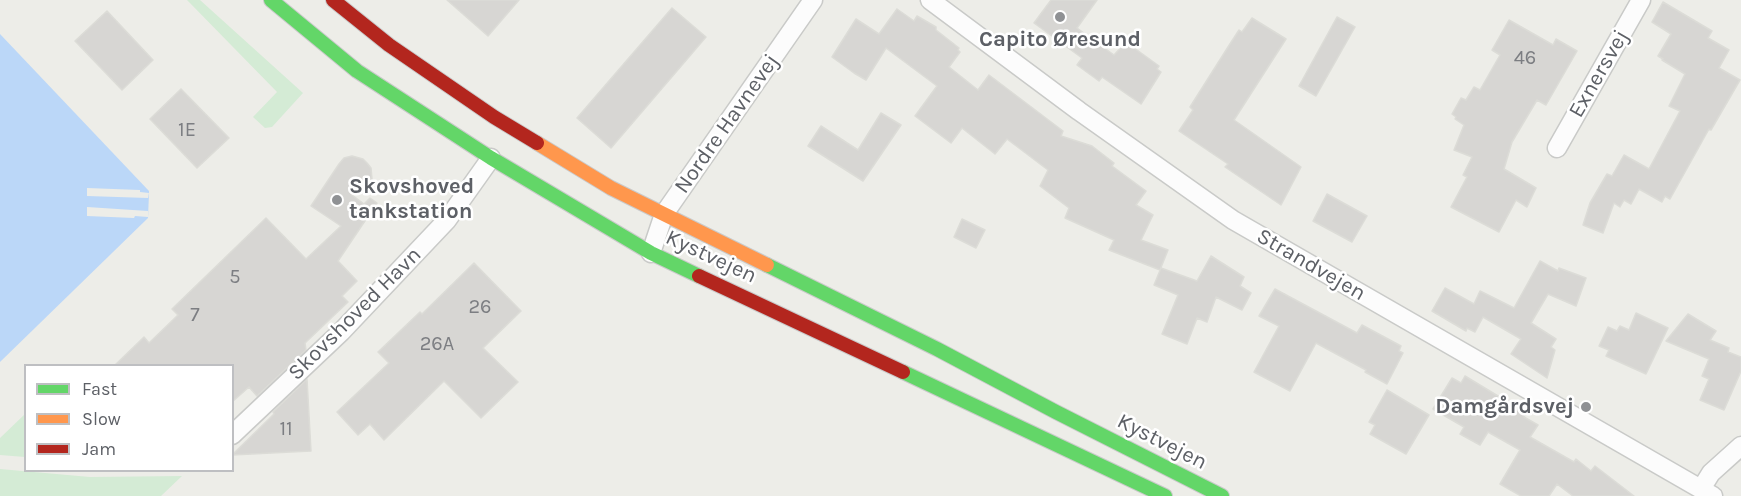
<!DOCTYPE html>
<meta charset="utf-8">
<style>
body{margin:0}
#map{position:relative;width:1741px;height:496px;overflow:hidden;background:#edede8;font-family:Karla,sans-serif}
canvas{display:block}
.legend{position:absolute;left:24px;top:364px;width:210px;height:108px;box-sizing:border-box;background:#fff;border:2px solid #bebfc2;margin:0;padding:8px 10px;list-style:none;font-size:18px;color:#5d6066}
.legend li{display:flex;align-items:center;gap:12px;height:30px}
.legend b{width:30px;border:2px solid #bebfc2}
</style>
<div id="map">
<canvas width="1741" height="496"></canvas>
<ul class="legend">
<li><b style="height:8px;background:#63d668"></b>Fast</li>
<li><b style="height:8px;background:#ff974d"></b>Slow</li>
<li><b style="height:8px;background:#b3261e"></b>Jam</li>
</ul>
</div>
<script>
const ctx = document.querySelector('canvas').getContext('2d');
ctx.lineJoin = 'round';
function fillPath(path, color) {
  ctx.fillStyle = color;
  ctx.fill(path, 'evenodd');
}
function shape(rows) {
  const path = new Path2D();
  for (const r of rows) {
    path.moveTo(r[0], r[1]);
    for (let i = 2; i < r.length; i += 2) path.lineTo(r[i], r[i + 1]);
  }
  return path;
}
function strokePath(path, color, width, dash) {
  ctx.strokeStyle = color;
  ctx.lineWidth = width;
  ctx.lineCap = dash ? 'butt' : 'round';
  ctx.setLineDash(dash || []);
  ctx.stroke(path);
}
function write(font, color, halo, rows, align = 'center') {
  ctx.font = font + ' Karla,sans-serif';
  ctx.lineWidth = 5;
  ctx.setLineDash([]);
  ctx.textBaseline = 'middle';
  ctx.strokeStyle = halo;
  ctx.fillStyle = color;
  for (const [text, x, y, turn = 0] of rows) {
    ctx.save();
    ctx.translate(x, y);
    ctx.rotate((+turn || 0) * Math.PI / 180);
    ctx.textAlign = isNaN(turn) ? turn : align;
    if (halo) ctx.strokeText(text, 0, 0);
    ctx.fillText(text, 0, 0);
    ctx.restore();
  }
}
fillPath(shape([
 [187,0,200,0,303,93,272,127,265,128,253,117,277,92],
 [25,414,25,457,0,455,0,438],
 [0,469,90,477,182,476,161,496,0,496]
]), '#d4ebd5');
fillPath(shape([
 [0,34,149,191,149,193,148,218,0,362]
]), '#bbd7f8');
fillPath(shape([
 [87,188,140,190,140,192,149,193,148,198,87,196],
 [87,207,148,211,148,217,135,216,134,218,87,216]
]), '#edede8');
const building = shape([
 [447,0,519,0,488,36,447,0],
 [1051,0,1097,0,1077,28,1114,55,1126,42,1159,66,1157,69,1161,72,1141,104,1102,77,1099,81,1077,65,1082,58,1034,23,1051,0],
 [1663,2,1712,31,1708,38,1729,50,1719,68,1740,80,1711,130,1709,129,1670,199,1665,196,1662,202,1639,189,1631,204,1624,200,1620,207,1614,203,1603,233,1583,225,1590,203,1607,174,1612,176,1624,155,1649,169,1680,111,1669,106,1685,74,1662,60,1663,59,1658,56,1671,34,1652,22,1663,2],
 [672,8,706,37,611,148,577,118,672,8],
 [897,9,914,21,917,16,936,27,936,30,959,48,958,50,960,52,949,67,978,90,989,75,1063,131,1061,136,1092,146,1114,163,1112,166,1146,191,1136,205,1153,215,1141,240,1168,250,1160,270,1109,250,1114,240,1065,218,1069,208,1040,186,1048,170,1007,139,995,154,962,128,951,143,915,116,937,86,886,48,866,80,854,73,832,57,856,19,879,34,897,9],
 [107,11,153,60,122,90,75,41,107,11],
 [1337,17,1355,27,1316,96,1299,86,1337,17],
 [1252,18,1286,39,1234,120,1301,167,1281,205,1225,167,1228,164,1179,131,1193,110,1190,107,1228,47,1239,30,1242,32,1252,18],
 [1509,20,1553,45,1556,39,1577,51,1546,105,1537,100,1512,142,1504,169,1536,188,1527,207,1516,200,1499,232,1451,207,1467,177,1463,175,1472,157,1454,150,1464,125,1455,119,1456,117,1452,114,1461,98,1466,100,1474,87,1480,90,1500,55,1492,50,1509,20],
 [181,89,229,138,197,168,150,119,181,89],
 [881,113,901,125,863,181,808,146,821,126,858,150,881,113],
 [352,156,363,159,367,163,371,168,372,179,352,195,364,204,370,198,377,203,338,261,357,281,342,296,348,302,305,343,306,350,257,396,249,387,232,402,232,366,114,366,144,337,149,343,178,315,172,309,266,218,306,259,341,226,311,206,339,164,344,158,352,156],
 [1327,194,1367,216,1352,242,1313,221,1327,194],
 [962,219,985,230,976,248,954,237,962,219],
 [1211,256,1244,277,1240,286,1251,293,1242,310,1216,297,1207,322,1197,318,1187,344,1162,334,1178,295,1154,285,1161,268,1197,281,1211,256],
 [1540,261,1558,271,1559,268,1586,278,1576,306,1548,294,1531,323,1556,339,1551,347,1555,350,1547,378,1511,354,1521,339,1483,317,1475,332,1467,328,1466,331,1432,311,1445,288,1474,304,1480,291,1514,308,1540,261],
 [474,263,521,311,483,348,518,382,481,418,444,381,384,440,370,424,358,435,337,412,389,363,378,352,420,312,422,314,474,263],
 [1275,289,1357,333,1362,325,1401,346,1399,351,1403,353,1387,384,1365,372,1366,370,1316,343,1290,391,1254,372,1279,326,1259,316,1275,289],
 [1636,313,1668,328,1646,374,1606,356,1609,350,1599,346,1608,327,1617,331,1620,326,1629,330,1636,313],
 [1688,314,1716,331,1710,340,1729,348,1728,352,1741,357,1741,371,1724,410,1700,400,1709,379,1702,376,1709,359,1666,341,1688,314],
 [1465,376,1526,413,1524,417,1538,425,1530,437,1574,462,1576,459,1591,471,1595,466,1634,496,1573,496,1557,484,1549,496,1521,496,1500,484,1520,450,1488,432,1480,445,1460,434,1464,427,1433,409,1452,378,1461,383,1465,376],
 [307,379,311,451,232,455,274,414,273,412,307,379],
 [1387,390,1429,415,1406,454,1370,434,1375,425,1369,422,1387,390]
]);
fillPath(building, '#d7d6d3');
strokePath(building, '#dcdcd7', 1.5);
const street = shape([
 [930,0,1079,111,1233,220,1713,496],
 [1557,148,1641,0],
 [651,253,664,214,813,0],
 [232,435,341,332,447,220,491,158],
 [1701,489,1711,473,1741,446]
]);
const fast = shape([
 [271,0,357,71,491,158,651,253,699,276],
 [767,265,937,349,1056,412,1222,496],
 [903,372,1165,496]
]);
const slow = shape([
 [537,143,611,188,767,265]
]);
const jam = shape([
 [333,0,389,45,494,117,537,143],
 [699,276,903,372]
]);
strokePath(street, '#c9cac8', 21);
strokePath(fast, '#cacaca', 16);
strokePath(slow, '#cacaca', 16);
strokePath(jam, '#cacaca', 16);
strokePath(street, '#fcfcfc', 18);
strokePath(fast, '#63d668', 14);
strokePath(slow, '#ff974d', 14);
strokePath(jam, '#b3261e', 14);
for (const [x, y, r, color] of [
 [1060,17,6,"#8f9194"],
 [337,200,6,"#8f9194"],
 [1586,407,6,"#8f9194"]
]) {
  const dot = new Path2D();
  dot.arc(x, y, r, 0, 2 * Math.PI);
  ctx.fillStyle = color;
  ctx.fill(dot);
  strokePath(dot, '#fff', 2);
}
write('20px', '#7c7e82', null, [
 ["46",1525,58],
 ["1E",187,130],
 ["5",235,277],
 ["26",480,307],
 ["7",195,315],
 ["26A",437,344],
 ["11",286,429]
]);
write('bold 22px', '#5d6066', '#fff', [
 ["Capito Øresund",1060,40],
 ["Skovshoved",349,187,"left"],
 ["tankstation",349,212,"left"],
 ["Damgårdsvej",1574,407,"right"]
]);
write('22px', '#5d6066', '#fff', [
 ["Exnersvej",1599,74,-60],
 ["Nordre Havnevej",727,124,-55],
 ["Kystvejen",711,257,25],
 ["Strandvejen",1311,265,30],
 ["Skovshoved Havn",355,314,-45],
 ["Kystvejen",1162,442,27]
]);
</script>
